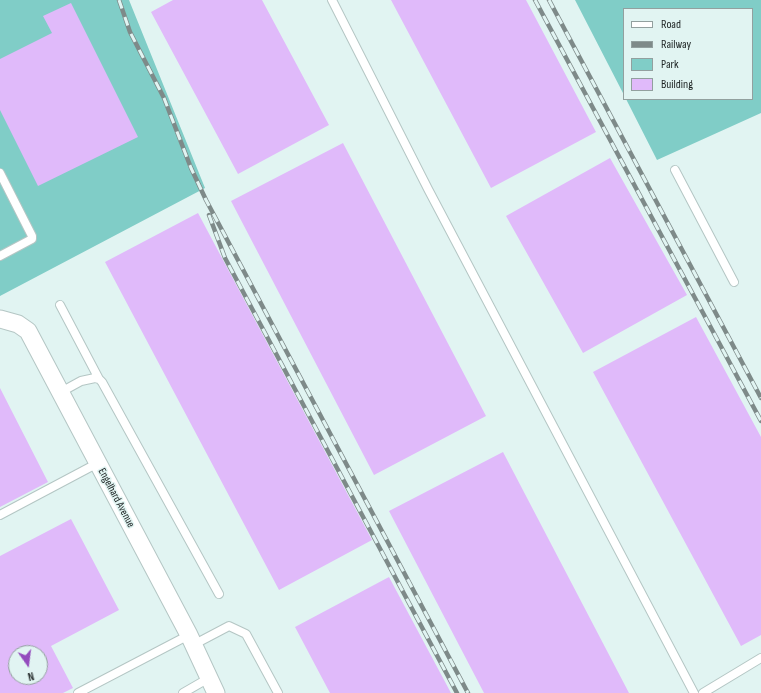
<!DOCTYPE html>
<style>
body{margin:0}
#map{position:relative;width:761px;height:693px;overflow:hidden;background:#e1f4f2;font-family:"Sofia Sans Condensed",sans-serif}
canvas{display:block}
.legend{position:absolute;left:623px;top:8px;width:130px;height:92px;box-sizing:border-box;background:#e1f4f2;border:1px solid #92a09f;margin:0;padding:5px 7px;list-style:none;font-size:12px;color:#1c2222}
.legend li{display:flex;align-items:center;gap:8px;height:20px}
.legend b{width:20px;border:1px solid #92a09f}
.north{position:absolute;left:8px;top:645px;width:40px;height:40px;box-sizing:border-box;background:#e1f4f2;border:1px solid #92a09f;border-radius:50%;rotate:166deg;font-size:11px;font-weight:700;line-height:16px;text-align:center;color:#1c2222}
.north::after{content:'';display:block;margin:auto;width:14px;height:18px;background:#934bbd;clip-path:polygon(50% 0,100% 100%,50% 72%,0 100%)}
</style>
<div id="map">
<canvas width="761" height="693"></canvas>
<ul class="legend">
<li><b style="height:5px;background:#fff"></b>Road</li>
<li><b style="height:5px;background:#7e8a89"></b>Railway</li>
<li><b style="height:11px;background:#80cdc7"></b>Park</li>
<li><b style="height:11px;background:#e0bafa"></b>Building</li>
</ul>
<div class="north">N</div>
</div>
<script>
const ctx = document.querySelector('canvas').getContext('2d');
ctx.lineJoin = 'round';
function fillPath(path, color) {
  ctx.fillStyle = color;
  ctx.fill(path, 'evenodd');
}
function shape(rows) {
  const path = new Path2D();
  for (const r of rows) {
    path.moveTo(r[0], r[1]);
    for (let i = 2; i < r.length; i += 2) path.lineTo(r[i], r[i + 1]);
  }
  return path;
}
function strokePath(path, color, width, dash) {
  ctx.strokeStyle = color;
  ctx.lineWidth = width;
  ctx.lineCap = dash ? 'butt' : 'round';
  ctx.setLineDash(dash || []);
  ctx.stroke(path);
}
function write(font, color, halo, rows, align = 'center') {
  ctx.font = font + ' "Sofia Sans Condensed",sans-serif';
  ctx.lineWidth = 3;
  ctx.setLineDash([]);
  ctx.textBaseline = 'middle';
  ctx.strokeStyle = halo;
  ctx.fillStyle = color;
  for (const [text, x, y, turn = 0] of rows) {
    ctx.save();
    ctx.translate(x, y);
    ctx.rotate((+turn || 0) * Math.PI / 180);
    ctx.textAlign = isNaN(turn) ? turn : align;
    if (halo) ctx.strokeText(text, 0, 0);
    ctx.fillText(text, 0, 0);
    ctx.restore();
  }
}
fillPath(shape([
 [0,0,129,0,205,188,0,296],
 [575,0,761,0,761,113,657,160,626,99,752,99,752,9,624,9,624,95]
]), '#80cdc7');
fillPath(shape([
 [173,0,262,0,329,125,238,174,151,12],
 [391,0,526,0,596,132,491,188],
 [71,3,138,137,38,186,0,110,0,59,52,33,43,16],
 [343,143,486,416,374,475,231,201],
 [610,158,687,295,583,353,506,216],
 [198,213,372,540,279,590,105,262],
 [696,317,761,437,761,635,741,646,593,372],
 [0,388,48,482,0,507],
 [503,452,629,693,484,693,389,511],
 [71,519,119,610,51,646,73,688,63,693,0,693,0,556],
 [16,653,40,653,40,677,16,677],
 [389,577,451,693,330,693,295,627]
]), '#e0bafa');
const service = shape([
 [332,0,428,189,694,693],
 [675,170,734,282],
 [0,173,32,236,32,239,0,256],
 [60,305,99,379],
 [61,392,81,381,95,378,99,379,102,382,219,594],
 [0,515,98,463],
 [193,645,229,626,246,634,278,693],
 [78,693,189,635],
 [183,693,209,678],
 [703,693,761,658]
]);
const minor = shape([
 [0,319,18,324,28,331,189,635,216,693]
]);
strokePath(service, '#b4c6c4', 10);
strokePath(minor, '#b4c6c4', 19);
strokePath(service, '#fff', 8);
strokePath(minor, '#fff', 17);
const rail = shape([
 [119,0,130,32,164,98,191,168,206,200,468,693],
 [535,0,761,421],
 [549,0,761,398],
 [209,215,225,258,457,693]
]);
strokePath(rail, '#7e8a89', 4.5);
strokePath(rail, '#e1f4f2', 3, [9]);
write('11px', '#1c2222', '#e1f4f2', [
 ["Engelhard Avenue",116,498,62]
]);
</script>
